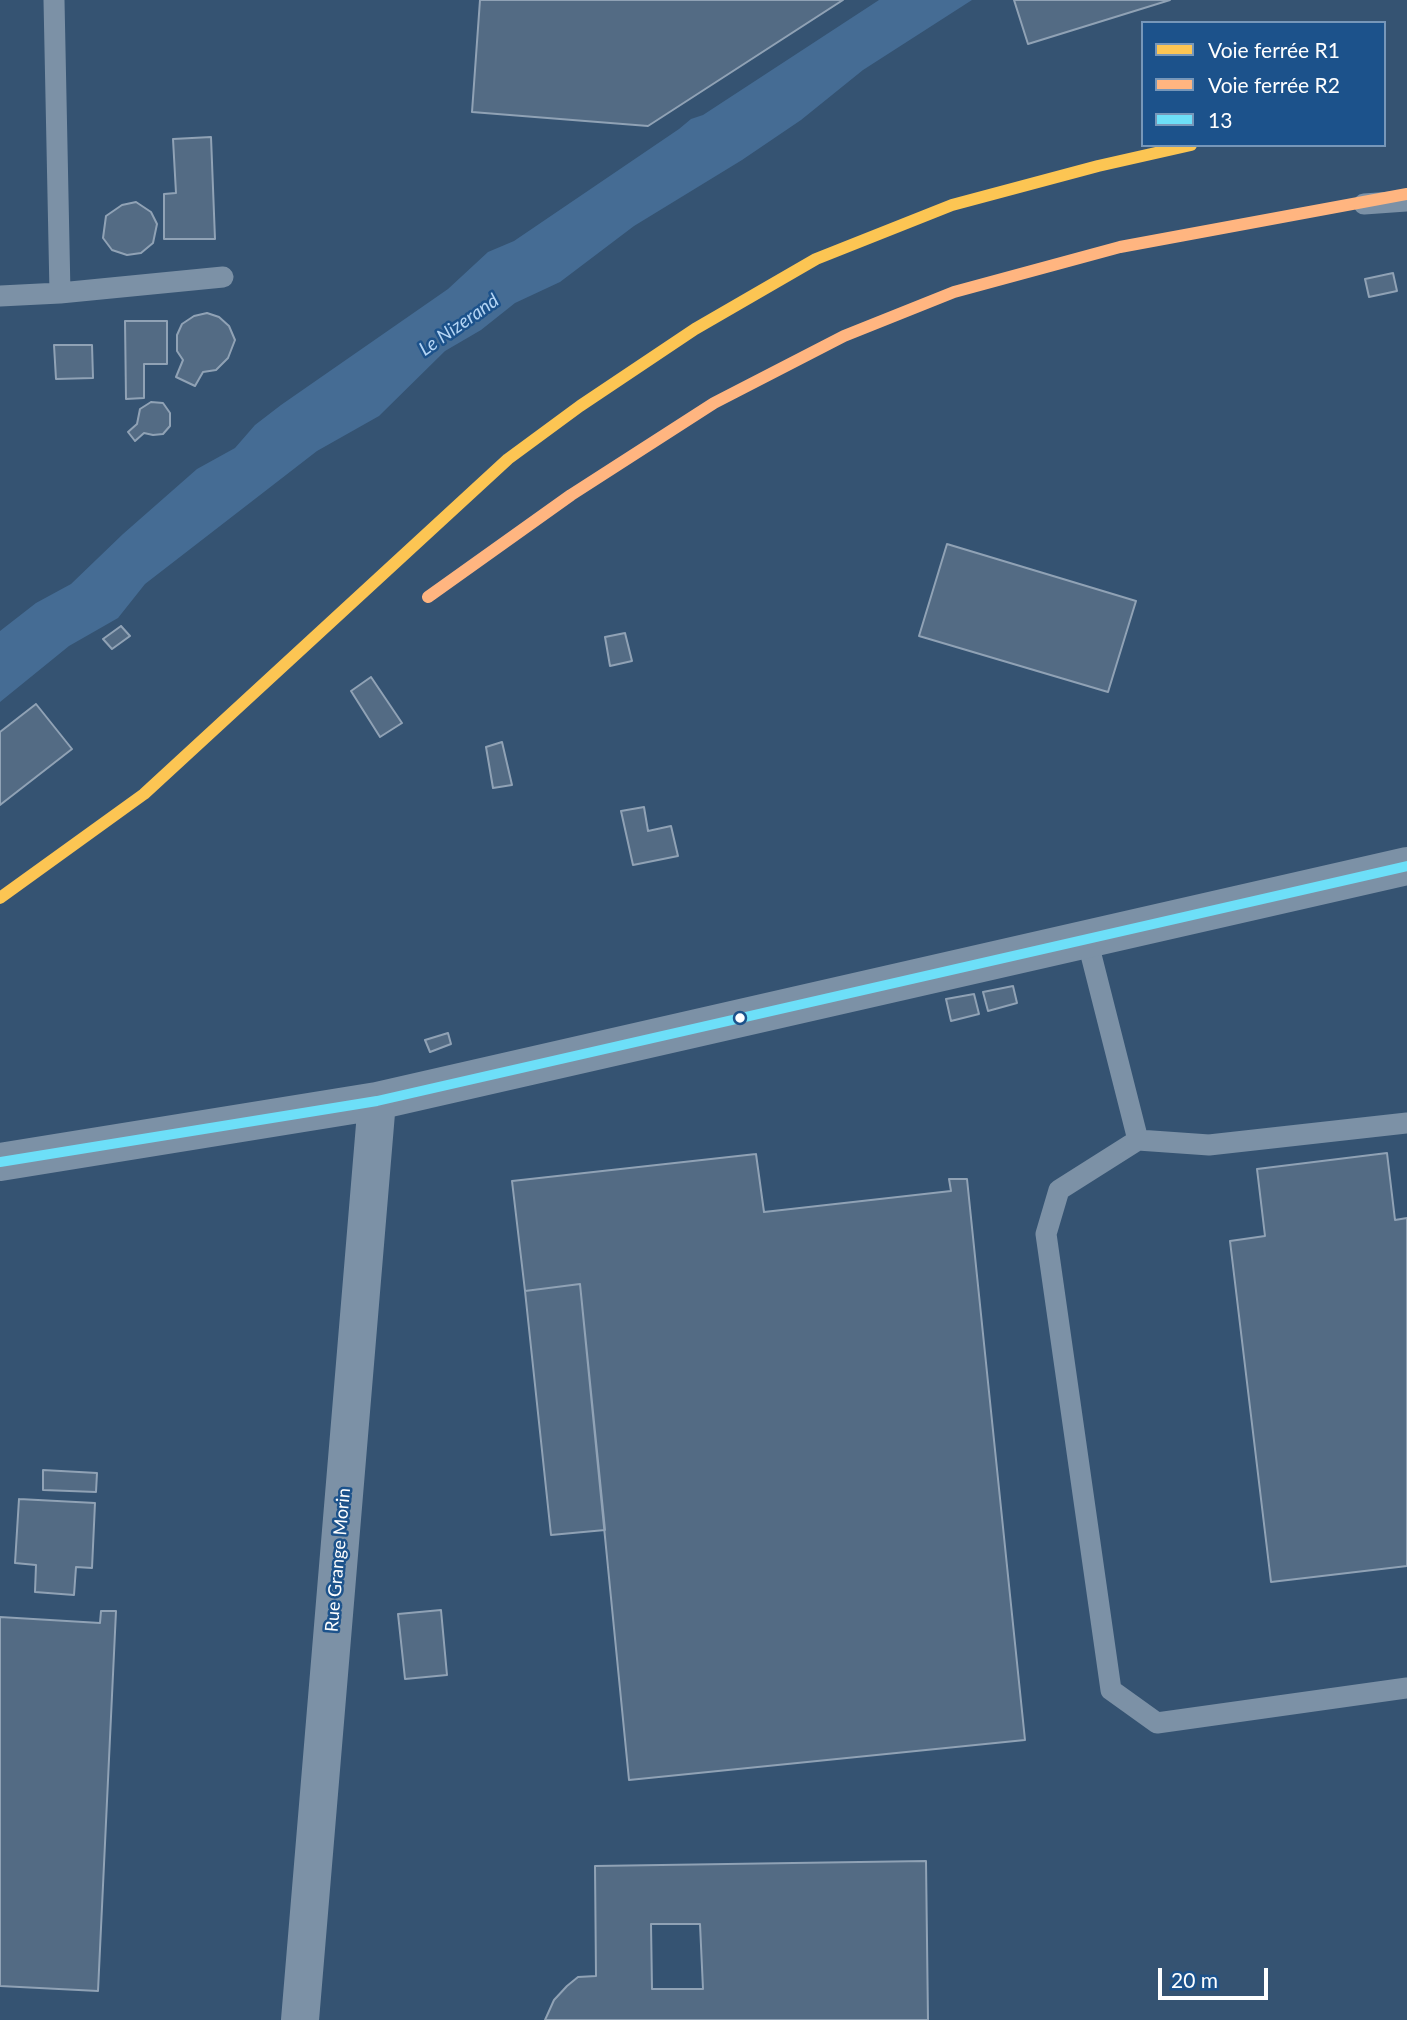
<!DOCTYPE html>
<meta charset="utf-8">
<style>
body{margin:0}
#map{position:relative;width:1407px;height:2020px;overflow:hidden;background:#355372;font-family:Lato,sans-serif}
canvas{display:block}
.legend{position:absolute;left:1141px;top:21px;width:245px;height:126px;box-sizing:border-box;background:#1c528b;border:2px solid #7797b9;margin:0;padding:9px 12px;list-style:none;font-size:21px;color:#fff}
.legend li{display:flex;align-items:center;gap:14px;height:35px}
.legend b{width:35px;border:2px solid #7797b9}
.scale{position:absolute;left:1158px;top:1968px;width:110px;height:32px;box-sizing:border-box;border:4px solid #fff;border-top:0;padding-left:9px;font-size:21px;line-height:24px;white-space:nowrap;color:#fff;-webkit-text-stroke:5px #1c528b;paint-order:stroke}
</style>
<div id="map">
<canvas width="1407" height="2020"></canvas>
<ul class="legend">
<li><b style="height:9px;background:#fcc553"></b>Voie ferrée R1</li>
<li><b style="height:9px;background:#ffb580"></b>Voie ferrée R2</li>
<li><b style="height:9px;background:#6ddff8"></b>13</li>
</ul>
<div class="scale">20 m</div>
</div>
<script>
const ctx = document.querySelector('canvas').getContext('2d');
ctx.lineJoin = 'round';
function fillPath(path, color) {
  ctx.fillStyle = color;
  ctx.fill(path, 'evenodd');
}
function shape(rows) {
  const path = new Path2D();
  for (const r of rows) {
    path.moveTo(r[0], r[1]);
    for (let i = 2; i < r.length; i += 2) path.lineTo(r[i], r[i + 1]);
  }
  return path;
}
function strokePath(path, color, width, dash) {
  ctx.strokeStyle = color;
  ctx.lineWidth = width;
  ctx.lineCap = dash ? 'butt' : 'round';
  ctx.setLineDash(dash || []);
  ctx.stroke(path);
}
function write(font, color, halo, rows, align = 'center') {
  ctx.font = font + ' Lato,sans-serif';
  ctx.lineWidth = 5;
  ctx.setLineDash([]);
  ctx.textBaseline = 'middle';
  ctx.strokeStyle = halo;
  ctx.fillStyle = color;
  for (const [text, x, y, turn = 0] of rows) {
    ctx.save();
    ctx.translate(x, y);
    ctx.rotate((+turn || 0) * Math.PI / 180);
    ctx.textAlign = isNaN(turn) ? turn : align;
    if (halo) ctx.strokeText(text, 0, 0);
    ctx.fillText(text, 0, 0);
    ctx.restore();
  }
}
fillPath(shape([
 [879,0,972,0,863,70,801,120,742,160,634,226,560,282,515,303,481,330,445,351,379,416,317,451,145,584,118,618,69,646,0,702,0,631,36,603,71,584,123,534,197,469,235,448,255,425,281,405,448,289,488,252,514,241,679,129,691,119,703,115]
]), '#456c94');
const building = shape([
 [480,0,843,0,648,126,472,112,480,0],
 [1014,0,1170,0,1028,44,1014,0],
 [211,137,215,239,164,239,164,194,176,193,173,139,211,137],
 [136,202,151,212,157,224,153,243,141,253,127,255,112,250,103,238,106,216,122,205,136,202],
 [1393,273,1397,291,1369,297,1365,279,1393,273],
 [207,313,219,317,229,326,235,340,228,358,216,370,203,372,195,386,176,377,183,360,177,351,177,335,182,324,194,316,207,313],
 [125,321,167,321,167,364,144,364,144,398,126,399,125,321],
 [54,345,92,345,93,378,56,379,54,345],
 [151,402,163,403,170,413,170,426,163,434,153,435,144,433,135,441,128,432,137,424,140,409,151,402],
 [947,544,1136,601,1108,692,919,636,947,544],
 [121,626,130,636,112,649,103,639,121,626],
 [625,633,632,661,610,666,605,637,625,633],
 [371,677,402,723,380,737,351,691,371,677],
 [36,704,72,749,0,805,0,732,36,704],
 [502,742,512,785,493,788,486,747,502,742],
 [644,807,648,831,671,826,678,856,633,865,621,811,644,807],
 [1013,986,1017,1003,988,1011,983,992,1013,986],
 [974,994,979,1014,951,1021,946,999,974,994],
 [448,1033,451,1044,430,1052,425,1040,448,1033],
 [1387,1153,1395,1220,1407,1218,1407,1566,1271,1582,1230,1241,1265,1236,1257,1169,1387,1153],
 [756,1154,764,1212,951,1191,949,1179,967,1179,1025,1740,629,1780,580,1284,525,1291,512,1181,756,1154],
 [580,1284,605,1530,551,1535,525,1291,580,1284],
 [43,1470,97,1473,96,1492,43,1490,43,1470],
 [19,1499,95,1503,92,1568,76,1567,74,1595,35,1592,36,1565,15,1563,19,1499],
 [441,1610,447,1675,405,1679,398,1614,441,1610],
 [101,1611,116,1611,98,1991,0,1986,0,1617,100,1623,101,1611],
 [926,1861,928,2020,545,2020,554,2000,567,1986,578,1977,596,1976,595,1866,926,1861],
 [651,1924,700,1924,703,1989,652,1989,651,1924]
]);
fillPath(building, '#536b84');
strokePath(building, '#90a2b5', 2);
strokePath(shape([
 [1364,204,1407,201],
 [60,293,223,277],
 [0,296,60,293,54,0],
 [1087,939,1138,1140],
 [1407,1123,1209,1145,1138,1140,1059,1190,1046,1234,1111,1690,1157,1723,1407,1688]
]), '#7c91a6', 21);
strokePath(shape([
 [0,1162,377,1101,1407,866],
 [300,2020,377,1101]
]), '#7c91a6', 38);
strokePath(shape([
 [0,1162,377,1101,1407,866]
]), '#6ddff8', 10);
strokePath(shape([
 [0,898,144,794,508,459,580,406,695,329,816,259,952,205,1098,166,1191,145]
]), '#fcc553', 12);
strokePath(shape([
 [428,597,571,495,714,403,844,336,954,292,1120,247,1407,194]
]), '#ffb580', 12);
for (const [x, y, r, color] of [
 [740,1018,6,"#fff"]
]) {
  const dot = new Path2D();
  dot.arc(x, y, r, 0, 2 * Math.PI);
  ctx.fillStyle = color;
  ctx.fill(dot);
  strokePath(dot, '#1c528b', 2.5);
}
write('18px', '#fff', '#1c528b', [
 ["Rue Grange Morin",338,1560,-85]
]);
write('italic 19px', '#b3d4f4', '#1c528b', [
 ["Le Nizerand",459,325,-35]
]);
</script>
